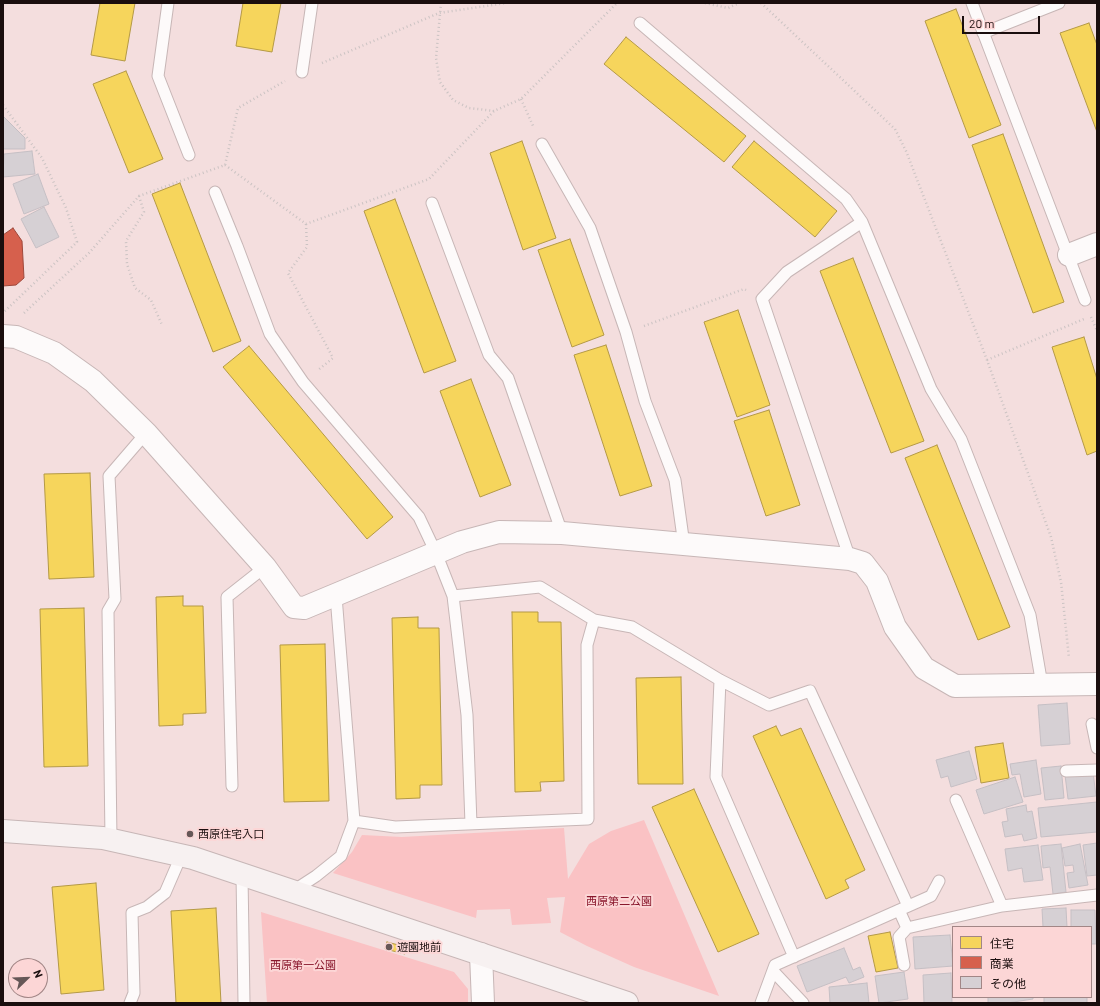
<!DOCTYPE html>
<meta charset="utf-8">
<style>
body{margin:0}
#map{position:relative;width:1100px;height:1006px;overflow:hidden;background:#f4dede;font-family:Barlow,"Noto Sans JP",sans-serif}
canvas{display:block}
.frame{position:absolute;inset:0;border:4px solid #1a0e0e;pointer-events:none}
.legend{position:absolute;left:952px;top:926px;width:140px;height:72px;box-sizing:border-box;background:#fcd6d6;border:1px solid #a28686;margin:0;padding:5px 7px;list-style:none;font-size:12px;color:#1a0e0e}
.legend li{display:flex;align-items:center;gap:8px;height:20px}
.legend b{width:20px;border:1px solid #a28686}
.north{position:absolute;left:8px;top:958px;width:40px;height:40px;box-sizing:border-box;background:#fcd6d6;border:1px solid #a28686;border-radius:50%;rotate:67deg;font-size:11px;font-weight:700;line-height:16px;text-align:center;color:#1a0e0e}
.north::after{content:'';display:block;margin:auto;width:14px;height:18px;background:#665757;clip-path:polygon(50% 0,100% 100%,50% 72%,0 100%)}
.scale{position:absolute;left:962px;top:16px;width:78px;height:18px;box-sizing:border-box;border:2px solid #1a0e0e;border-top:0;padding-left:5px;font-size:12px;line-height:14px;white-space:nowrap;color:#1a0e0e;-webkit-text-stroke:3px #fcd6d6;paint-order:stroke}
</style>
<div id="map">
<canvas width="1100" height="1006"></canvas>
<div class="frame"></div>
<ul class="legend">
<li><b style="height:11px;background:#f6d55c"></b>住宅</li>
<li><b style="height:11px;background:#d6604d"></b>商業</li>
<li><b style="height:11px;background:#d6d0d4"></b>その他</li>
</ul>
<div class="north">N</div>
<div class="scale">20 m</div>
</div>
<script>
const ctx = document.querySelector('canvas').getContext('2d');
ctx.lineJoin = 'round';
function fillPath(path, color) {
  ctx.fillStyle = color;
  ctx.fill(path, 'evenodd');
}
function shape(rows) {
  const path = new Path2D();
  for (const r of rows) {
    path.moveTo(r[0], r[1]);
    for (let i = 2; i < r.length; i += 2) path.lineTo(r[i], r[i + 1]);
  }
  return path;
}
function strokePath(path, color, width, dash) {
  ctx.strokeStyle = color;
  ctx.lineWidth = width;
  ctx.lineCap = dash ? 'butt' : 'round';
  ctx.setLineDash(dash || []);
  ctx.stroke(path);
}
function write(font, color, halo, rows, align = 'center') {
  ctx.font = font + ' Barlow,"Noto Sans JP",sans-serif';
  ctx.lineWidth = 4;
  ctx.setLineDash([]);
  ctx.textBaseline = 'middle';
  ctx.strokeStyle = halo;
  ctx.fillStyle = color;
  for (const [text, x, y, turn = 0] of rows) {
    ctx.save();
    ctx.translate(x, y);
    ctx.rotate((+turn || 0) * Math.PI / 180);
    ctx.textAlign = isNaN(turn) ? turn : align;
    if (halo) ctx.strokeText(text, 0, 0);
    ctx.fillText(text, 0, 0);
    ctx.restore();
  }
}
fillPath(shape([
 [644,820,719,996,634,967,587,946,560,932,565,897,547,898,551,923,512,925,510,909,477,910,476,918,333,873,352,852,362,835,402,837,564,828,568,879,589,844,611,831],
 [261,912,454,972,468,989,468,1003,267,1003]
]), '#fac2c4');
const homes = shape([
 [100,3,135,3,125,61,91,55,100,3],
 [243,3,281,3,272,52,236,46,243,3],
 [956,9,1001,125,969,138,925,21,956,9],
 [1089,23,1097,45,1097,132,1060,33,1089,23],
 [626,37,746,136,724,162,604,64,626,37],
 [126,71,163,159,129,173,93,84,126,71],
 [1003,134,1064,302,1033,313,972,145,1003,134],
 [522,141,556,238,523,250,490,153,522,141],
 [754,141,837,211,815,237,732,167,754,141],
 [180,183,241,341,213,352,152,194,180,183],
 [395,199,456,361,424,373,364,211,395,199],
 [570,239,604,335,572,347,538,250,570,239],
 [853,258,924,441,891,453,820,271,853,258],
 [738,310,770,405,737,417,704,322,738,310],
 [1084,337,1097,379,1097,451,1087,455,1052,347,1084,337],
 [606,345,652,486,620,496,574,355,606,345],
 [249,346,393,517,367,539,223,367,249,346],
 [471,379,511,485,480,497,440,391,471,379],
 [769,410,800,505,766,516,734,421,769,410],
 [937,445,1010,627,978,640,905,458,937,445],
 [90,473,94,577,49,579,44,474,90,473],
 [183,596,183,606,203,606,206,713,183,714,183,725,159,726,156,597,183,596],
 [84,608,88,766,44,767,40,609,84,608],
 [512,612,538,612,538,622,561,622,564,781,540,782,541,791,515,792,512,612],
 [418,617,418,628,439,628,442,785,420,785,420,798,396,799,392,618,418,617],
 [325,644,329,801,284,802,280,645,325,644],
 [681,677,683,784,638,784,636,678,681,677],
 [776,726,781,736,801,728,865,870,845,880,849,888,826,899,753,736,776,726],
 [1003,743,1009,778,981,783,975,747,1003,743],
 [694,789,759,934,718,952,652,807,694,789],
 [96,883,104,990,61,994,52,887,96,883],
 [216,908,221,1003,176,1003,171,911,216,908],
 [890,932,898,968,876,972,868,936,890,932],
 [387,942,406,947,405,954,385,949,387,942]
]);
fillPath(homes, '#f6d55c');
strokePath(homes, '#b49945', 1);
const shops = shape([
 [13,228,22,241,24,278,16,285,3,286,3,235,13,228]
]);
fillPath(shops, '#d6604d');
strokePath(shops, '#9e473a', 1);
const building = shape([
 [3,116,25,138,25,149,3,149,3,116],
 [32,151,35,174,3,177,4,154,32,151],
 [38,174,49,204,24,214,13,184,38,174],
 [44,207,59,237,36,248,21,219,44,207],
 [1067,703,1070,744,1041,746,1038,705,1067,703],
 [969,751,977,779,951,787,948,776,941,778,936,760,969,751],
 [1036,760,1041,794,1024,797,1020,774,1012,775,1010,764,1036,760],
 [1061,766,1064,798,1045,800,1041,768,1061,766],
 [1093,772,1096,796,1068,799,1065,775,1093,772],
 [1015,777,1023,802,984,814,976,790,1015,777],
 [1097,802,1097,832,1041,837,1038,808,1097,802],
 [1026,805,1027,812,1032,811,1037,838,1024,841,1022,834,1005,837,1002,822,1008,821,1006,809,1026,805],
 [1097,843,1097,875,1087,876,1083,845,1097,843],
 [1061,844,1066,892,1053,894,1050,867,1043,868,1041,846,1061,844],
 [1080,844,1088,885,1069,888,1067,873,1074,872,1073,865,1065,866,1062,848,1080,844],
 [1038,845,1043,880,1024,882,1022,868,1008,871,1005,849,1038,845],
 [1066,908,1067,927,1043,927,1042,909,1066,908],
 [1071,910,1095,910,1096,944,1091,944,1091,927,1071,927,1071,910],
 [950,935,953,966,915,969,913,937,950,935],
 [844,948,853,970,860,967,864,977,849,983,846,977,807,992,797,966,844,948],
 [904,972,908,999,879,1003,875,976,904,972],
 [951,973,952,1003,924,1003,923,975,951,973],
 [867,983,869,1003,830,1003,829,987,867,983],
 [988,997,1033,997,1033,999,1007,1003,988,1003,988,997],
 [1044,997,1087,997,1087,1003,1044,1003,1044,997]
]);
fillPath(building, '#d6d0d4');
strokePath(building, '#c5bfc4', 1);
const lane = shape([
 [168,3,158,76,189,155],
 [972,3,1085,300],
 [640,23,846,199,862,222],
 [983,33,1059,3],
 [302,72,312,3],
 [542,144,590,228,626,332,645,401,675,480,684,545],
 [215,192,237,246,270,334,303,382,419,517,436,553,453,596,540,587,594,620,632,627,720,680,769,705,810,691,908,906],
 [432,203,489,355,508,378,562,533],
 [850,559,762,299,787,272,862,222,931,389,961,439,1030,615,1042,685],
 [336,596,354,821,395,827,588,819,587,645,594,620],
 [453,596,467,715,471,824],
 [720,680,716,777,794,957],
 [1092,724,1097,748],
 [1066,771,1097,770],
 [232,786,227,597,265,567],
 [956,800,1002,906],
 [111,840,108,611,115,599,109,476,146,433],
 [242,875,244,1003],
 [293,891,316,876,341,856,354,821],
 [899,910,907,928,1002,906,1097,895],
 [904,965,899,937,907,928],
 [773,971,803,1003],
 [130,1003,134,993,132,913,147,907,165,893,181,856],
 [761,1003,775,965,931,896,939,881]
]);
const street = shape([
 [1069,255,1097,244],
 [3,336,16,337,54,353,93,381,146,433,240,539,265,567,294,607,304,608,462,542,499,532,562,533,850,559,863,563,877,581,895,627,924,668,955,686,1097,684],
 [481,954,483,1003]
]);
const secondary = shape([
 [3,831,103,838,193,858,627,1003]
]);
strokePath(lane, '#c7b6b6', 13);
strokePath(street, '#c7b6b6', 24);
strokePath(secondary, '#c7b6b6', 24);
strokePath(shape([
 [441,3,436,58,440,82,453,100,469,108,494,111],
 [705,3,728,8,739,3],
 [761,3,895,129,906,151,987,360,1051,537,1061,582,1069,658],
 [322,63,439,13,506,3],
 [521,99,534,128],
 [3,105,42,158,66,208,77,242,4,312],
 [225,165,306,224,429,179,494,111,521,99,617,3],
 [139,196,144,212,126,241,127,264,135,288,151,300,162,325],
 [306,224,307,247,288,273,333,358,318,370],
 [24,313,89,253,139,196,225,165,238,108,285,81],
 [1091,317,1097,331],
 [644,326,744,289,746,290],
 [987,360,1084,319]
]), '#cbc3c3', 2.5, [1, 3]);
strokePath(lane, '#fdfafa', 11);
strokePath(street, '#fdfafa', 22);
strokePath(secondary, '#f7f1f1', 22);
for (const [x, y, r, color] of [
 [190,834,4,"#665757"],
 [389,947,4,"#665757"]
]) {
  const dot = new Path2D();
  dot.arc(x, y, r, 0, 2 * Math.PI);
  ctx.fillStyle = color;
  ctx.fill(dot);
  strokePath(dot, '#fcd6d6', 1.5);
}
write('11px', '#1a0e0e', '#fcd6d6', [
 ["西原住宅入口",198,834],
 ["遊園地前",397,947]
], 'left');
write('11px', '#89172c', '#fcd6d6', [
 ["西原第二公園",619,901],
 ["西原第一公園",303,965]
]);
</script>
